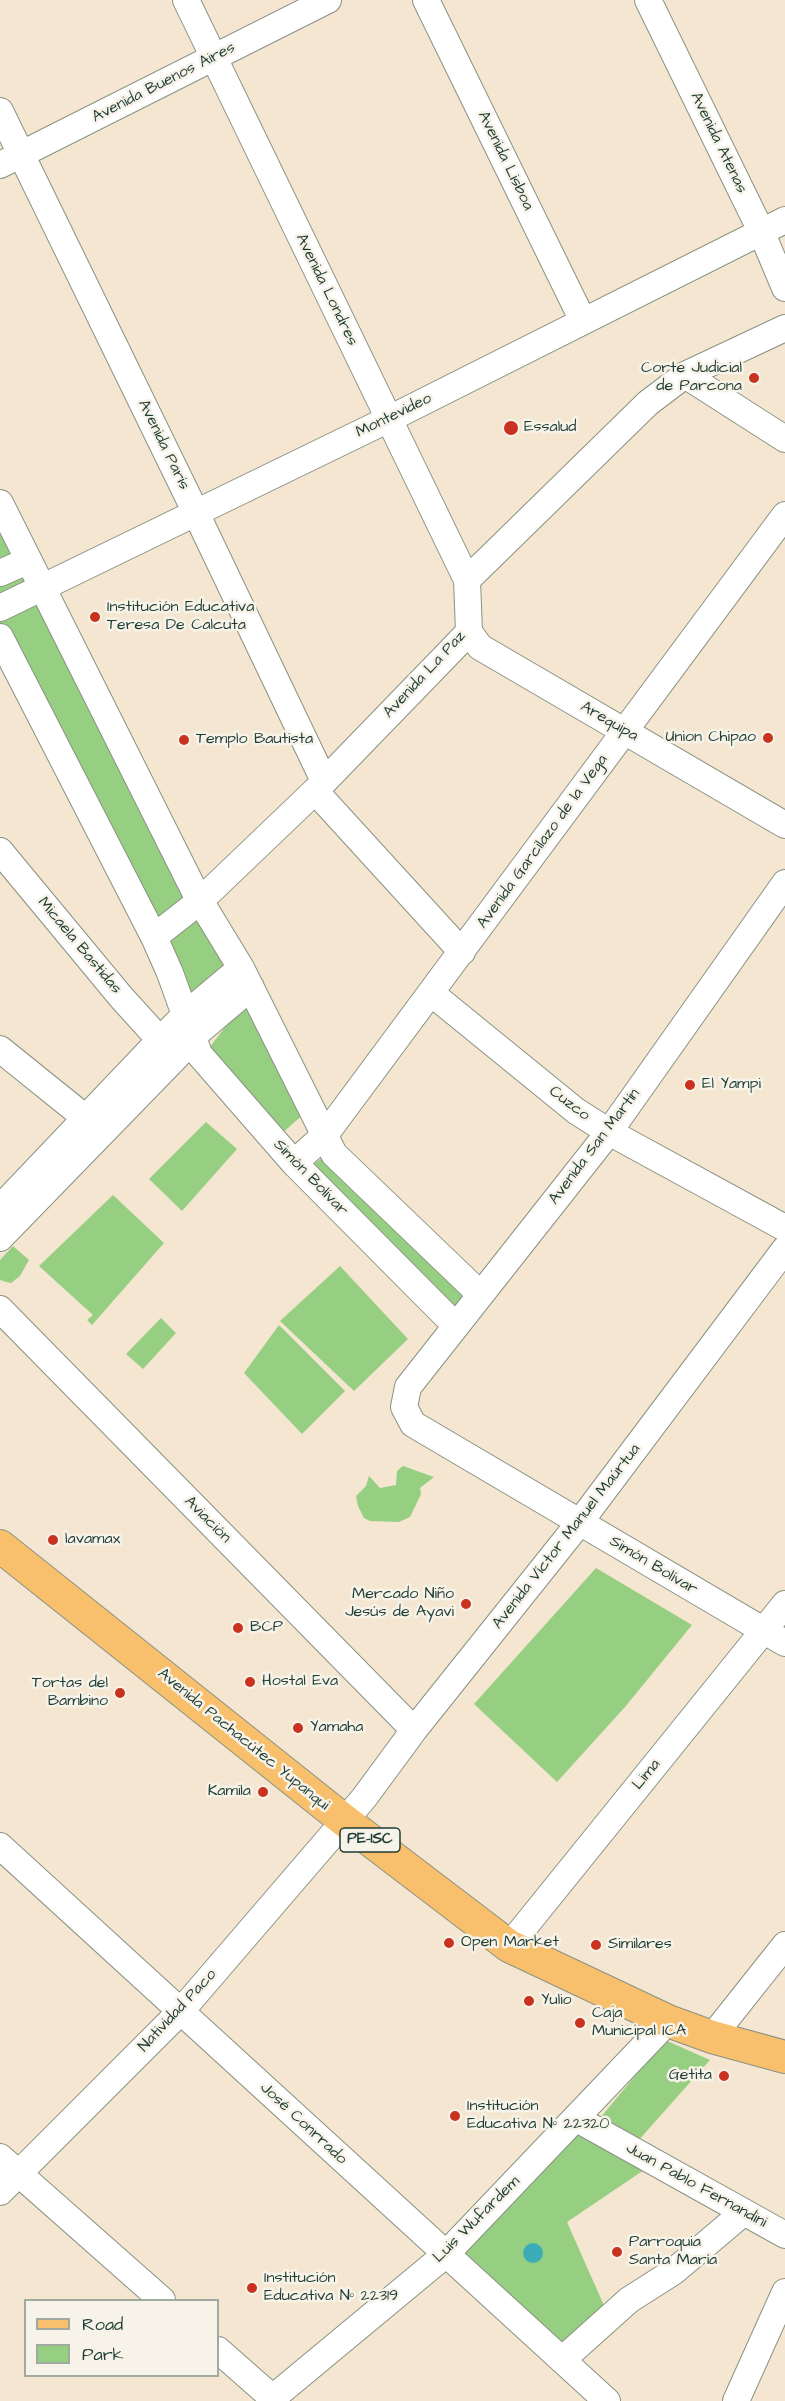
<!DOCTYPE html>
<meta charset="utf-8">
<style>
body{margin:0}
#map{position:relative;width:785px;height:2401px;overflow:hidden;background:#f4e6d1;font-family:"Architects Daughter",sans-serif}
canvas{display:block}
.legend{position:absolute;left:24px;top:2299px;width:195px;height:78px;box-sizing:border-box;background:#f7f3e8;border:2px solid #a1aaa0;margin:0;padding:8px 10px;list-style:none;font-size:18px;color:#1f3d34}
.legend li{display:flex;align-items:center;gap:12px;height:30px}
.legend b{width:30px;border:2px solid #a1aaa0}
</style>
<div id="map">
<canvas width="785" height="2401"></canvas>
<ul class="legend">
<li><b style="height:8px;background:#f8bf6c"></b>Road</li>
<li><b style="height:16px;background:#97cf82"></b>Park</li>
</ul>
</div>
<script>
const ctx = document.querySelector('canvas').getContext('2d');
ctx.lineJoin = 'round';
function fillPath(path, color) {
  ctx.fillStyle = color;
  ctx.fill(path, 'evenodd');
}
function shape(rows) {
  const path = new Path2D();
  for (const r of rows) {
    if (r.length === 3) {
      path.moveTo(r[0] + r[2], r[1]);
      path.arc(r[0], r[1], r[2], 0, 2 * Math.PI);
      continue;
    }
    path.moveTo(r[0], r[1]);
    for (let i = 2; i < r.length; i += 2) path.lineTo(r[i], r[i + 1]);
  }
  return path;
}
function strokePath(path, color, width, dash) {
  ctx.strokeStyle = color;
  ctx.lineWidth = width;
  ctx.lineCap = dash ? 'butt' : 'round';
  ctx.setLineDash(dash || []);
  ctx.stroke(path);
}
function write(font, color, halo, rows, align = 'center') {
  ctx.font = font + ' "Architects Daughter",sans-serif';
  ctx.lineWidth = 5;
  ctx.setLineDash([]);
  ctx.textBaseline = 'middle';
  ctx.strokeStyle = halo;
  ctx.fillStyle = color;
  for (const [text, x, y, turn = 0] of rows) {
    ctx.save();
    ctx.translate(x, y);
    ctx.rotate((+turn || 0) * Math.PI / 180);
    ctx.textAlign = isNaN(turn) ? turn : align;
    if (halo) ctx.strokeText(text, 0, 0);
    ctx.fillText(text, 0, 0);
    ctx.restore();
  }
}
fillPath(shape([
 [0,493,241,968,186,1014,0,626],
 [245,1001,307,1111,279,1136,206,1052],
 [206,1122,237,1149,182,1211,149,1179],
 [323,1157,467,1292,453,1311,308,1169],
 [113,1195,164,1243,92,1325,87,1320,93,1315,39,1266],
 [13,1246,29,1260,20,1276,11,1283,7,1282,0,1280,0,1260],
 [340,1266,408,1339,354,1391,280,1321],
 [161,1318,176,1333,143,1369,126,1354],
 [279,1325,345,1391,302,1434,244,1373],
 [403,1466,434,1477,420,1488,421,1494,410,1517,399,1522,370,1521,364,1518,358,1506,356,1496,366,1486,369,1476,380,1488,396,1485,397,1471],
 [596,1568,692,1625,625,1707,557,1782,474,1704],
 [665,2040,710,2060,637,2142,600,2118],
 [577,2135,644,2170,567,2222,606,2310,557,2346,463,2253]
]), '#97cf82');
fillPath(shape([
 [533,2253,10]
]), '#3cadb7');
const minor = shape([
 [186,0,467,580],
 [426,0,583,321],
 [648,0,761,231,785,288],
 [0,111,196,513,324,781],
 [0,165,328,0],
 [685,375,785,439],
 [0,503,196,894,241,968,334,1154,480,1294],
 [0,573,27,561],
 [0,608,389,419,785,220],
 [469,632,480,647,785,825],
 [0,637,154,937,170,973,199,1054,294,1163,456,1326],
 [315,791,462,952],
 [0,851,121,997,160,1040],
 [785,883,609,1132,408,1387,404,1407,413,1424,785,1643],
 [154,937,200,901,315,791,469,632,467,580,648,403,685,375,785,328],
 [431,993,576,1111,609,1132,785,1228],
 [0,1049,98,1128],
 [294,1163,325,1135,785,515],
 [0,1208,160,1040,186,1014,241,968],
 [0,1238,177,1056,192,1037,251,987],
 [0,1309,414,1730],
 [0,1846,607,2401],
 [509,1946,785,1604],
 [712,2037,785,1945],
 [577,2119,785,2235],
 [0,2157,162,2300],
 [0,2192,181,2011,364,1798,414,1730,580,1522,785,1249],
 [218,2350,276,2401],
 [562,2360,629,2300,673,2272,744,2212],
 [269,2401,445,2255,668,2021],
 [736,2401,785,2292]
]);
const major = shape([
 [0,1546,345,1821,509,1946,668,2021,712,2037,785,2057]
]);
strokePath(minor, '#8a9282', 28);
strokePath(major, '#8a9282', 34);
strokePath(minor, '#fff', 26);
strokePath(major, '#f8bf6c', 32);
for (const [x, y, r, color] of [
 [754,378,6,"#c8321e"],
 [511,428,8,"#c8321e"],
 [95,617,6,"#c8321e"],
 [768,738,6,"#c8321e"],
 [184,740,6,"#c8321e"],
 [690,1085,6,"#c8321e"],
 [53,1540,6,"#c8321e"],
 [466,1604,6,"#c8321e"],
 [238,1628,6,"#c8321e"],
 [250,1682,6,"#c8321e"],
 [120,1693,6,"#c8321e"],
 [298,1728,6,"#c8321e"],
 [263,1792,6,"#c8321e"],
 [449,1943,6,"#c8321e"],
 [596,1945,6,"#c8321e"],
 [529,2001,6,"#c8321e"],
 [580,2023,6,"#c8321e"],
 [724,2076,6,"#c8321e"],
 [455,2116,6,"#c8321e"],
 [617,2252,6,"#c8321e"],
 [252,2288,6,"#c8321e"]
]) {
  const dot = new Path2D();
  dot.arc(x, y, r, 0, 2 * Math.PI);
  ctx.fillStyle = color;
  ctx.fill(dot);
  strokePath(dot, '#f7f3e8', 2);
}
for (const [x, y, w] of [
 [370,1840,60]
]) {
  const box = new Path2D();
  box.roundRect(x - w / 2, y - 12, w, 24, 4.5);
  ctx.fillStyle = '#f7f3e8';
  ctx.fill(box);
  strokePath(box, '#1f3d34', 1.5);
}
write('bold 15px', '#1f3d34', null, [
 ["PE-1SC",370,1840]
]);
write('16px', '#1f3d34', '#f7f3e8', [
 ["Avenida Buenos Aires",164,83,-27],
 ["Avenida Atenas",718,143,64],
 ["Avenida Lisboa",505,161,64],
 ["Avenida Londres",326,290,64],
 ["Montevideo",394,416,-26],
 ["Avenida París",163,445,64],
 ["Avenida La Paz",425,675,-47],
 ["Arequipa",609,722,30],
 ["Avenida Garcilazo de la Vega",543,842,-54],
 ["Micaela Bastidas",79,946,50],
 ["Cuzco",569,1104,37],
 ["Avenida San Martín",595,1147,-53],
 ["Simón Bolívar",310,1178,46],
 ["Aviación",207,1520,45],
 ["Avenida Víctor Manuel Maúrtua",567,1537,-52],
 ["Simón Bolívar",653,1566,31],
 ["Avenida Pachacútec Yupanqui",243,1740,39],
 ["Lima",647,1775,-51],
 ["Natividad Paco",178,2011,-47],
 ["José Conrrado",303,2124,43],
 ["Juan Pablo Fernandini",696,2186,29],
 ["Luis Wufardem",477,2220,-45]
]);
write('16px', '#1f3d34', '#f7f3e8', [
 ["Corte Judicial",742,369,"right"],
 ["de Parcona",742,387,"right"],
 ["Essalud",524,428],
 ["Institución Educativa",107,608],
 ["Teresa De Calcuta",107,626],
 ["Union Chipao",756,738,"right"],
 ["Templo Bautista",196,740],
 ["El Yampi",702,1085],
 ["lavamax",65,1540],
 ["Mercado Niño",454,1595,"right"],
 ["Jesús de Ayavi",454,1613,"right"],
 ["BCP",250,1628],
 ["Hostal Eva",262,1682],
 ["Tortas del",108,1684,"right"],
 ["Bambino",108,1702,"right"],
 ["Yamaha",310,1728],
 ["Kamila",251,1792,"right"],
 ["Open Market",461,1943],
 ["Similares",608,1945],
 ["Yulio",541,2001],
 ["Caja",592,2014],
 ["Municipal ICA",592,2032],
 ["Getita",712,2076,"right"],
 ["Institución",467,2107],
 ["Educativa Nº 22320",467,2125],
 ["Parroquia",629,2243],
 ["Santa María",629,2261],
 ["Institución",264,2279],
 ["Educativa Nº 22319",264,2297]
], 'left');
</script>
